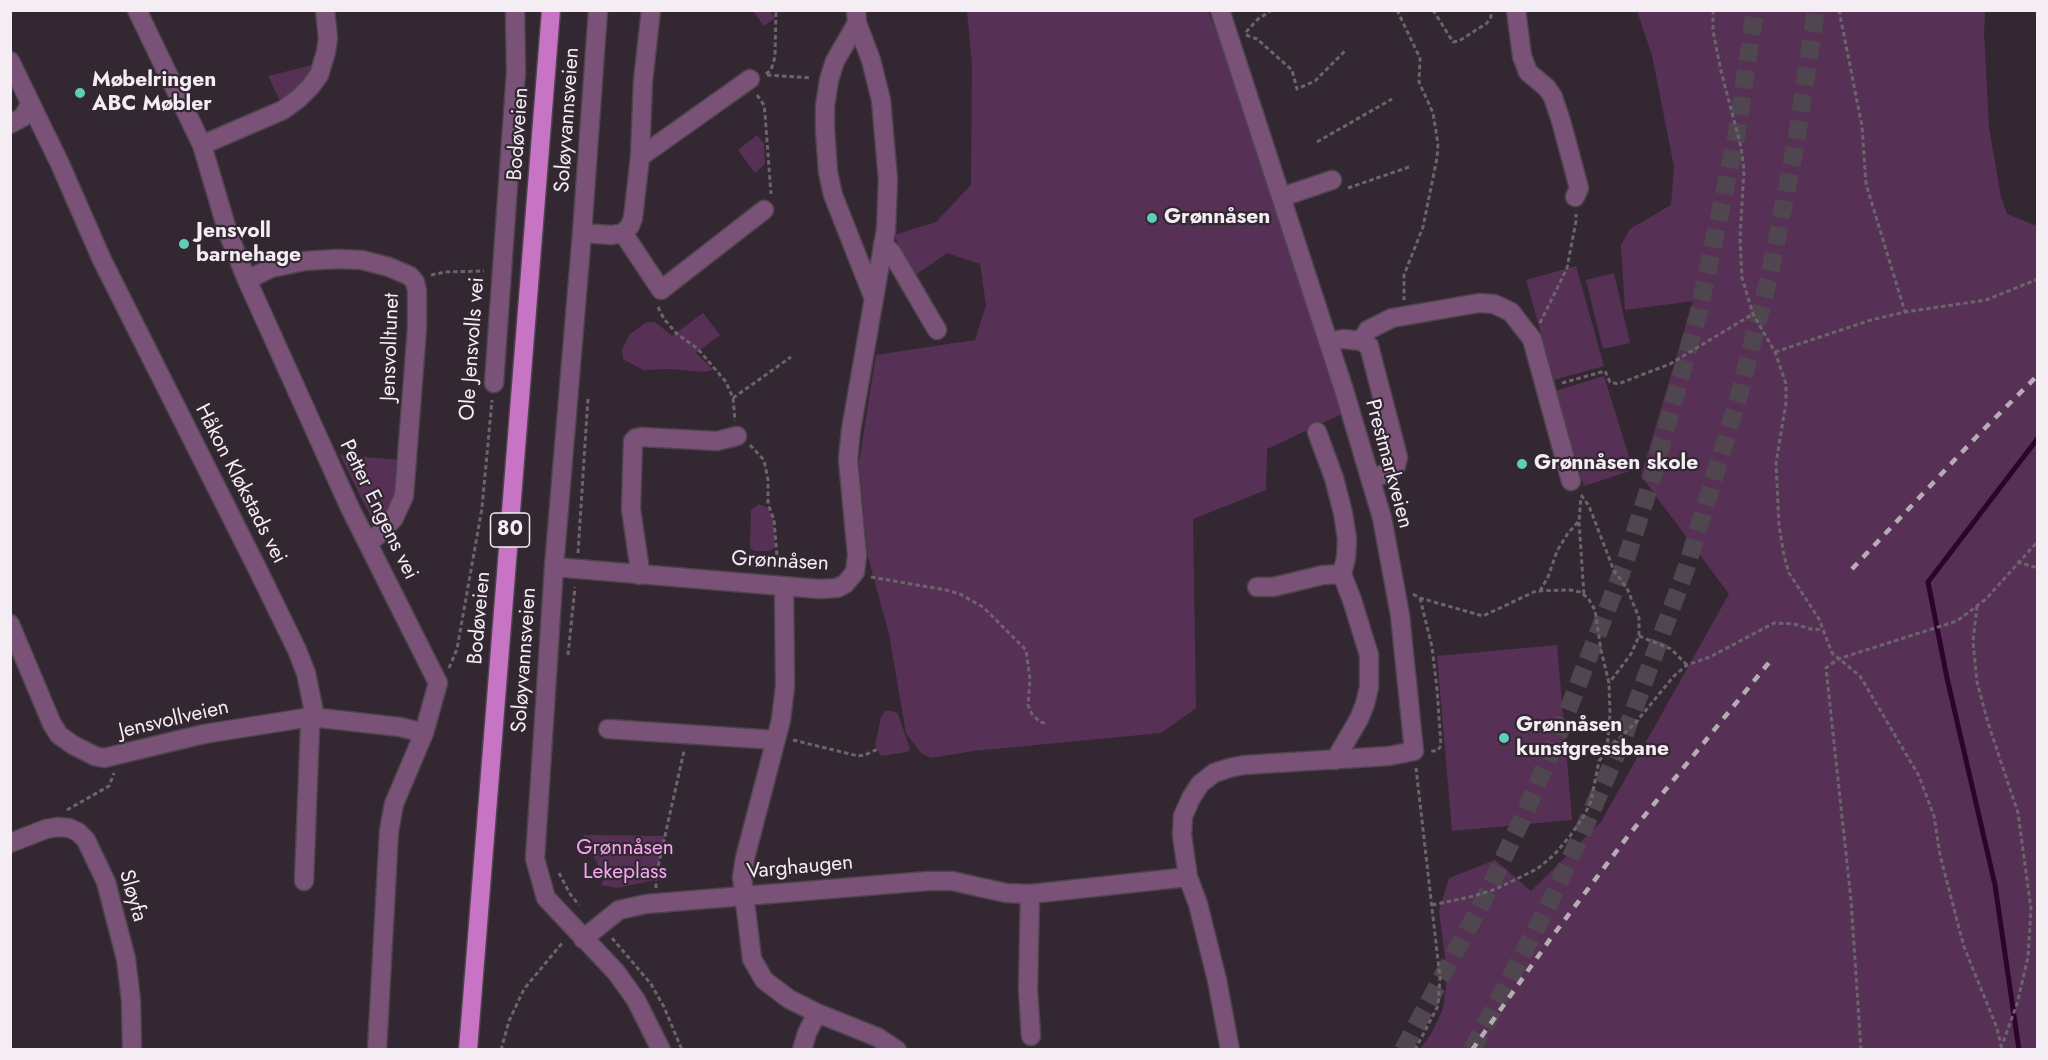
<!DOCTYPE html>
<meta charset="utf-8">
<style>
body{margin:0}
#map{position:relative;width:2048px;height:1060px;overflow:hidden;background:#332832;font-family:Jost,sans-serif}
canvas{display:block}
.frame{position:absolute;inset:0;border:12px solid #f4edf3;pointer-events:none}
</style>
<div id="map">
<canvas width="2048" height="1060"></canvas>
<div class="frame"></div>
</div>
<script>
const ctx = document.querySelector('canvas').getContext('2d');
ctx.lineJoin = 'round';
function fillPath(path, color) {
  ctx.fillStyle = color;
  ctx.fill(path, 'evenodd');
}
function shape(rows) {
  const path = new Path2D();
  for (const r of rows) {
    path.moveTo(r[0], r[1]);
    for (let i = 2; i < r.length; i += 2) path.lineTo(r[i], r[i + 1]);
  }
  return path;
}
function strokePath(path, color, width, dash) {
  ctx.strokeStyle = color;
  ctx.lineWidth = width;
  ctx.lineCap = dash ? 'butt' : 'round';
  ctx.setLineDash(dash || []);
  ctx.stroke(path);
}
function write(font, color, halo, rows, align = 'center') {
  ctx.font = font + ' Jost,sans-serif';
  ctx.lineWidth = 4.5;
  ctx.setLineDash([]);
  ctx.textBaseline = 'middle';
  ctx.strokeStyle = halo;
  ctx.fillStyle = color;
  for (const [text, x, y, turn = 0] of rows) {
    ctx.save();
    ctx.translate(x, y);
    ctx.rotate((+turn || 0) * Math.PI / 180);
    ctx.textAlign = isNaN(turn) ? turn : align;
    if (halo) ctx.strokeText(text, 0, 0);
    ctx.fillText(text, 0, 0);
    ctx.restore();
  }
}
fillPath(shape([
 [753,11,770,11,775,18,764,26],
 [967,11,1208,11,1223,47,1342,414,1267,449,1266,490,1193,519,1196,708,1161,733,973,751,931,758,921,753,906,733,889,634,868,557,859,462,876,355,975,340,986,305,980,264,947,253,914,276,894,235,936,222,971,185,972,65],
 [1637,11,1985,11,1984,33,1989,128,2001,197,2007,214,2037,226,2037,1049,1420,1049,1431,1034,1443,1009,1446,987,1445,957,1439,911,1449,878,1495,860,1531,891,1601,822,1729,594,1641,476,1693,301,1625,310,1621,245,1630,229,1671,205,1674,167,1652,55],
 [313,65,311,71,300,86,280,101,268,76],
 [757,135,764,144,765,164,755,173,738,150],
 [1576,266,1604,366,1554,380,1526,280],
 [1614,273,1630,343,1603,349,1586,280],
 [703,313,720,335,696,353,713,370,704,372,670,369,643,370,623,359,622,350,629,335,645,323,655,322,672,336],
 [1604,376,1633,470,1584,486,1555,391],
 [340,455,401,460,396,495,383,518,377,520,371,517],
 [759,504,768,508,774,523,775,547,770,551,755,551,750,548,751,510],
 [1557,645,1572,820,1452,831,1437,656],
 [885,711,892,711,898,714,910,749,907,752,881,756,875,745,881,717],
 [583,835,665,836,655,880,617,888,601,885,604,879,601,871]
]), '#573155');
strokePath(shape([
 [2019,1050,1995,885,1947,678,1928,582,2038,438]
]), '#2e042e', 5);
strokePath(shape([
 [1403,1050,1487,893,1525,813,1560,731,1624,566,1651,482,1699,311,1736,138,1755,10],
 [1472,1050,1549,904,1587,822,1623,739,1686,569,1739,396,1770,273,1795,148,1816,10]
]), '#50464f', 18, [18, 9]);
const minor = shape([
 [137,10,202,145,228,233,247,280,350,508,438,683,424,733,394,804,389,831,377,1050],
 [598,10,582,233,554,567,535,859,546,898,616,972,636,1000,661,1050],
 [1220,10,1344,390,1382,518,1400,615,1414,751,1389,756,1244,765,1229,768,1214,773,1200,784,1191,798,1183,816,1182,835,1188,877,1198,904,1217,980,1230,1050],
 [1516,10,1522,56,1528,72,1547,88,1553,97,1561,121,1579,188,1575,197],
 [857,23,835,61,829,80,825,106,825,130,828,172,833,195,874,299],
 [10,61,60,164,102,260,257,568,297,650,306,673,313,707,310,727,304,881],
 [10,124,23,117,30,104],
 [202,145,283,110,298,99,311,86,319,75,326,52,328,38,325,10],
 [640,157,750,79],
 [1282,197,1332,180],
 [582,233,612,235,623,233,630,226,633,218,640,157,643,81,651,10],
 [623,233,661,290,764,210],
 [883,244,892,253,937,330],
 [247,280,271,268,305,261,337,259,362,260,389,267,410,276,415,282,417,291,417,328,404,496,394,518,378,535,368,543],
 [1361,341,1368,330,1392,318,1479,303,1494,304,1511,312,1532,339,1571,481],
 [1329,342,1343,339,1361,341,1369,346,1398,457,1396,466,1390,473,1370,478],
 [494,383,516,72,515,10],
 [1317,432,1334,478,1343,513,1347,539,1346,558,1342,574,1352,600,1369,655,1369,687,1365,704,1359,719,1335,760],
 [554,567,819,589,837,588,845,584,855,572,857,555,848,459,851,430,886,229,888,180,881,100,871,60,857,23,856,10],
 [639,575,639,564,631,509,633,441,636,438,641,437,717,441,737,436],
 [784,587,785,686,781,720,745,858,742,877,752,959,764,980,789,999,817,1013,877,1037,897,1050],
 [1257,587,1273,587,1323,575,1342,574],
 [10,624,52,724,59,735,73,745,95,756,104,758,204,734,311,717,400,727,424,733],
 [608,729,776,740],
 [10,843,46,829,58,827,69,828,78,832,86,840,106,882,126,959,131,1001,132,1050],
 [1030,894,1028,989,1031,1036],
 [583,939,619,910,646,904,928,881,952,881,1006,893,1030,894,1188,877],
 [802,1050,807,1033,817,1013]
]);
const major = shape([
 [468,1050,551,10]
]);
strokePath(minor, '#4e444d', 21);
strokePath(major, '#4e444d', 21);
strokePath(shape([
 [1397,10,1420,58,1419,82,1433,113,1438,144,1437,158,1423,227,1404,275,1404,300],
 [1433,10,1453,42,1459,41,1487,23,1491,17,1491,10],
 [1713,10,1713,31,1721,71,1741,147,1744,170,1740,238,1742,278,1753,314,1775,352,1786,384,1786,403,1776,463,1779,525,1784,556,1789,573,1819,619,1832,653,1860,676,1919,776,1934,816,1940,855,1964,947,1997,1028,2002,1050],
 [1839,10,1862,126,1866,184,1905,312],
 [1246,32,1258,19,1272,10],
 [1246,35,1257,39,1292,70,1297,89,1315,81,1346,50],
 [766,74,771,70,775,57,776,10],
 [767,75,811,78],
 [757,95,764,105,765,114,771,194],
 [1317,142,1392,99],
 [1348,188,1412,166],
 [431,275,445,272,484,271],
 [658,307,664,319,677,334,698,349,726,382,733,398,735,421],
 [1540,323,1567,268,1576,221,1576,214],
 [1775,352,1871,320,1905,312,1986,300,2038,279],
 [1562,383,1605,371,1610,382,1618,384,1670,364,1753,314],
 [733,398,791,357],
 [750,445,764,460,768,480,768,504,774,520,778,568],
 [1581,495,1589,506,1614,571,1627,588,1639,618,1639,636,1631,654,1609,683],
 [1579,522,1584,595],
 [578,553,588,398],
 [2017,562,2038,568],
 [871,577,946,590,960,594,983,607,1026,650,1030,679,1028,705,1032,714,1040,722,1048,724],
 [1540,591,1548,577,1557,551,1568,533,1579,521,1581,497],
 [1413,594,1420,598,1483,616,1536,591,1570,590,1580,592,1588,598,1595,610,1601,650,1609,683,1610,714,1607,750],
 [1420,598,1432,647,1437,689,1441,746,1437,751,1430,751],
 [1977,606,1973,641,1977,682,1988,723,2018,813,2031,909,2028,957,2017,1004,2002,1045],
 [1639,636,1671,649,1687,665],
 [568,655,575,587],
 [449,668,457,649,482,508,492,400],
 [793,740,858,756,865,755,878,749],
 [67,810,109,786,114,773],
 [559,873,570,894,579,905],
 [656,888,656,876,684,751],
 [1432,905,1474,896,1496,889,1537,869,1554,855,1570,836,1584,816,1591,801,1599,761,1607,751,1637,721,1674,676,1687,665,1710,657,1774,623,1794,624,1814,630,1823,629],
 [612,938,651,984,664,1007,682,1050],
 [501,1050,509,1021,524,989,563,942],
 [1415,1050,1438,1006,1440,978,1416,768],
 [1861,1050,1851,900,1826,668,1838,659,1957,621,1986,599,2038,541]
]), '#6d636c', 3, [4.5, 3]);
strokePath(minor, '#7a5278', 18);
strokePath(major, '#c774c4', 18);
strokePath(shape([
 [1852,569,1980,433,2038,375],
 [1472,1050,1551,938,1628,836,1771,660]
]), '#b5acb4', 4.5, [8, 8]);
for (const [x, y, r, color] of [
 [80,93,6,"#5eceb8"],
 [1152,218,6,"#5eceb8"],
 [184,244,6,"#5eceb8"],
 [1522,464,6,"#5eceb8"],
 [1504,738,6,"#5eceb8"]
]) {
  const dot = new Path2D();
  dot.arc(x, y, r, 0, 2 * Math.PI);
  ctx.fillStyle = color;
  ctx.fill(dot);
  strokePath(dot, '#332832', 2);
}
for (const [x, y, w] of [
 [510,530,39]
]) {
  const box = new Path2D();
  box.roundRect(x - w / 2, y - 17, w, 34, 4.5);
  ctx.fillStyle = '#332832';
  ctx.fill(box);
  strokePath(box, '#f4edf3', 1.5);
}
write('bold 20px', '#f4edf3', null, [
 ["80",510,530]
]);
write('bold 21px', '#f4edf3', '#332832', [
 ["Møbelringen",92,81],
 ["ABC Møbler",92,105],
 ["Grønnåsen",1164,218],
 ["Jensvoll",196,232],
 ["barnehage",196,256],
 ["Grønnåsen skole",1534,464],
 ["Grønnåsen",1516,726],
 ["kunstgressbane",1516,750]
], 'left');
write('21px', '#f4edf3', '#332832', [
 ["Soløyvannsveien",568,120,-86],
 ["Bodøveien",519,134,-86],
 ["Jensvolltunet",391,347,-88],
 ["Ole Jensvolls vei",473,349,-86],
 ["Prestmarkveien",1388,464,75],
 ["Håkon Kløkstads vei",240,484,63],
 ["Petter Engens vei",378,510,64],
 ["Grønnåsen",780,562,3],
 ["Bodøveien",480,618,-85],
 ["Soløyvannsveien",525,660,-86],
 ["Jensvollveien",174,720,-13],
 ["Varghaugen",800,868,-5],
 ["Sløyfa",132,896,74]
]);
write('21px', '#f9a5f5', '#332832', [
 ["Grønnåsen",625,849],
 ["Lekeplass",625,873]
]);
</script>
